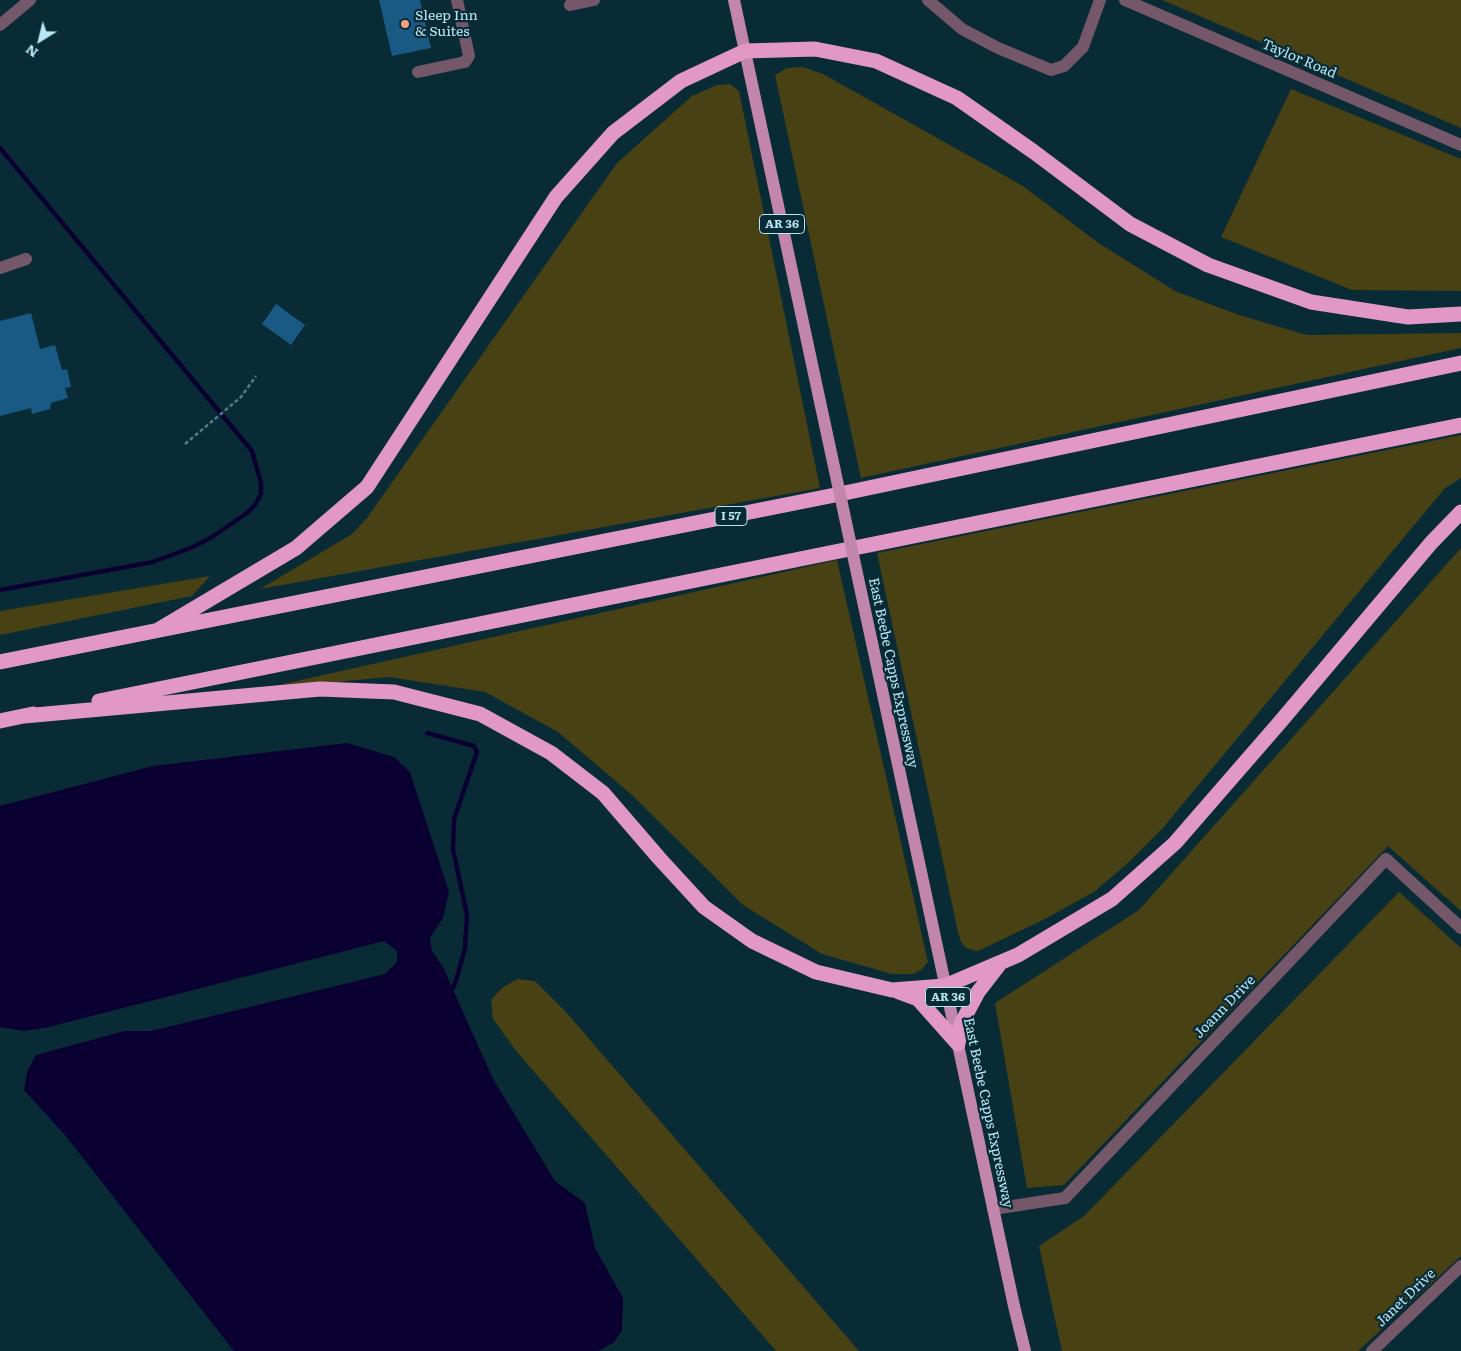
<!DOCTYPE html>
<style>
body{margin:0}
#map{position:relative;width:1461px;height:1351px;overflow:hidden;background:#092b35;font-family:Literata,serif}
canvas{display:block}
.north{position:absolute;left:15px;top:15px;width:50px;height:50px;-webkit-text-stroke:4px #092b35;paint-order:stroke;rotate:216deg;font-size:14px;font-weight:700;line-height:20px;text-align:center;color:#b8e6f6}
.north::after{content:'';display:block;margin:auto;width:18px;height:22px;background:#b8e6f6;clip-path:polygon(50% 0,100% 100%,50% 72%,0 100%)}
</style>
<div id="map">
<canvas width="1461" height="1351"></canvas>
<div class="north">N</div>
</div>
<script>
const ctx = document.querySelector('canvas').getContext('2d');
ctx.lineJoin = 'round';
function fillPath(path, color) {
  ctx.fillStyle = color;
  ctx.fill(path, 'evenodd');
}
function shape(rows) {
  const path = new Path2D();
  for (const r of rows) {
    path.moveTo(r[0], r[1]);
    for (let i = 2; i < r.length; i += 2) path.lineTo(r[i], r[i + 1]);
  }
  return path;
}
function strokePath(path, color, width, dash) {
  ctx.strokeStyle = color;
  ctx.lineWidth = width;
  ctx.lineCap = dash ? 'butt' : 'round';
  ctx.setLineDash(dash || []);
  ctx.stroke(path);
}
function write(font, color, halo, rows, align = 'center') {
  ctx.font = font + ' Literata,serif';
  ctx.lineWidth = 4.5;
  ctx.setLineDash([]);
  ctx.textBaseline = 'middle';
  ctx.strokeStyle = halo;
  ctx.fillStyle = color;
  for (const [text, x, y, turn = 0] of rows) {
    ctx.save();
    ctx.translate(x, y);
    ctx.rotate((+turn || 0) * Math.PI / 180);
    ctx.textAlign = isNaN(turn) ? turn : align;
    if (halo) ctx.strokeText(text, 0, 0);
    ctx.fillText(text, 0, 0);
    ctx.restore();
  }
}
fillPath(shape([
 [1162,0,1461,0,1461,128],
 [803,67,823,74,1023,186,1097,242,1175,291,1239,315,1307,335,1461,333,1461,348,861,478,775,75,787,68],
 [730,84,739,91,820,488,260,589,352,534,367,518,617,163,692,96,717,85],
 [1291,89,1461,159,1461,291,1352,290,1221,237],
 [1461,435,1461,478,1445,488,1162,829,1129,862,1094,892,1043,920,978,951,972,950,965,947,961,942,958,932,877,553],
 [1461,548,1461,911,1388,846,1064,1185,1027,1188,995,1003,1139,910],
 [837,560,928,962,921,970,913,974,892,974,822,954,743,905,632,795,558,732,485,692,389,677,261,689],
 [210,576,192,596,0,635,0,611],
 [1399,892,1461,948,1461,1256,1358,1351,1062,1351,1039,1246,1084,1216],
 [518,979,535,981,565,1011,859,1351,776,1351,517,1052,493,1019,491,1000,503,987]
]), '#474114');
fillPath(shape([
 [347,743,394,757,410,772,449,892,443,918,430,938,432,951,443,967,493,1079,555,1181,585,1203,595,1248,623,1298,622,1331,613,1343,598,1351,234,1351,65,1135,24,1090,27,1072,36,1055,125,1031,151,1031,385,974,397,962,397,951,384,941,49,1027,24,1031,0,1027,0,806,153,766]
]), '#0b0032');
strokePath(shape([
 [0,148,252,451,261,483,261,494,255,505,247,513,212,537,193,547,153,562,0,590],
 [427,733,474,746,477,752,454,819,453,849,467,915,465,948,457,977,453,988]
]), '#0b0032', 4.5);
fillPath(shape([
 [379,0,420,0,431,48,392,56],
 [276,304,305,325,291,345,262,324],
 [31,313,40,349,55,345,62,370,67,369,71,387,65,388,68,398,51,403,50,409,32,414,31,408,0,416,0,321]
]), '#185a83');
strokePath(shape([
 [185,444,241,397,256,376]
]), '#537b87', 2.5, [4, 2.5]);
strokePath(shape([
 [928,0,962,29,998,48,1051,70,1064,66,1083,47,1100,0],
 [1125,0,1461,145],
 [570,5,594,0],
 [0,25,30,0],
 [418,72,465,62,469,56,457,0],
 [0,268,26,259],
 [993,1209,1065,1198,1386,859,1461,928],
 [1372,1351,1461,1266]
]), '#745769', 12);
strokePath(shape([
 [734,0,819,397],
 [872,643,1014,1306,1025,1351]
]), '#c286ac', 12);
strokePath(shape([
 [158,630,296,548,367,487,556,197,613,133,681,81,745,51,815,49,876,61,957,98,1034,152,1130,224,1208,265,1311,302,1408,317,1461,314],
 [0,662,835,495,1461,363],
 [99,701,1461,425],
 [24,716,320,689,394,692,480,714,551,753,603,793,659,858,704,907,752,941,816,972,892,990,945,986,1018,955,1112,899,1175,843,1281,721,1431,543,1461,512],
 [0,721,33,714],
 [899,992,918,999,958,1044],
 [958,1044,961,1024,978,992,999,965]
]), '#e198c6', 15);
strokePath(shape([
 [819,397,872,643]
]), '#c286ac', 12);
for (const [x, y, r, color] of [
 [405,24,5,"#f2a081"]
]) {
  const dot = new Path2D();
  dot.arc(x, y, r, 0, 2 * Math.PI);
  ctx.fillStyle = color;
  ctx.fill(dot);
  strokePath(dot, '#092b35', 2);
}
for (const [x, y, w] of [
 [782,224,45],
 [731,516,32],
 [948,997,45]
]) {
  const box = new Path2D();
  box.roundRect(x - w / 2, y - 9.5, w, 19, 4);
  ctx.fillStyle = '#092b35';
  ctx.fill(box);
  strokePath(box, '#b8e6f6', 1);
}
write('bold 12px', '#b8e6f6', null, [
 ["AR 36",782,224],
 ["I 57",731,516],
 ["AR 36",948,997]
]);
write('14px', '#b8e6f6', '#092b35', [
 ["Sleep Inn",415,16],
 ["& Suites",415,32]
], 'left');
write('14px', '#b8e6f6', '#092b35', [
 ["Taylor Road",1299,59,23],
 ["East Beebe Capps Expressway",893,673,78],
 ["Joann Drive",1225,1007,-46],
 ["East Beebe Capps Expressway",988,1113,78],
 ["Janet Drive",1406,1298,-44]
]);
</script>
